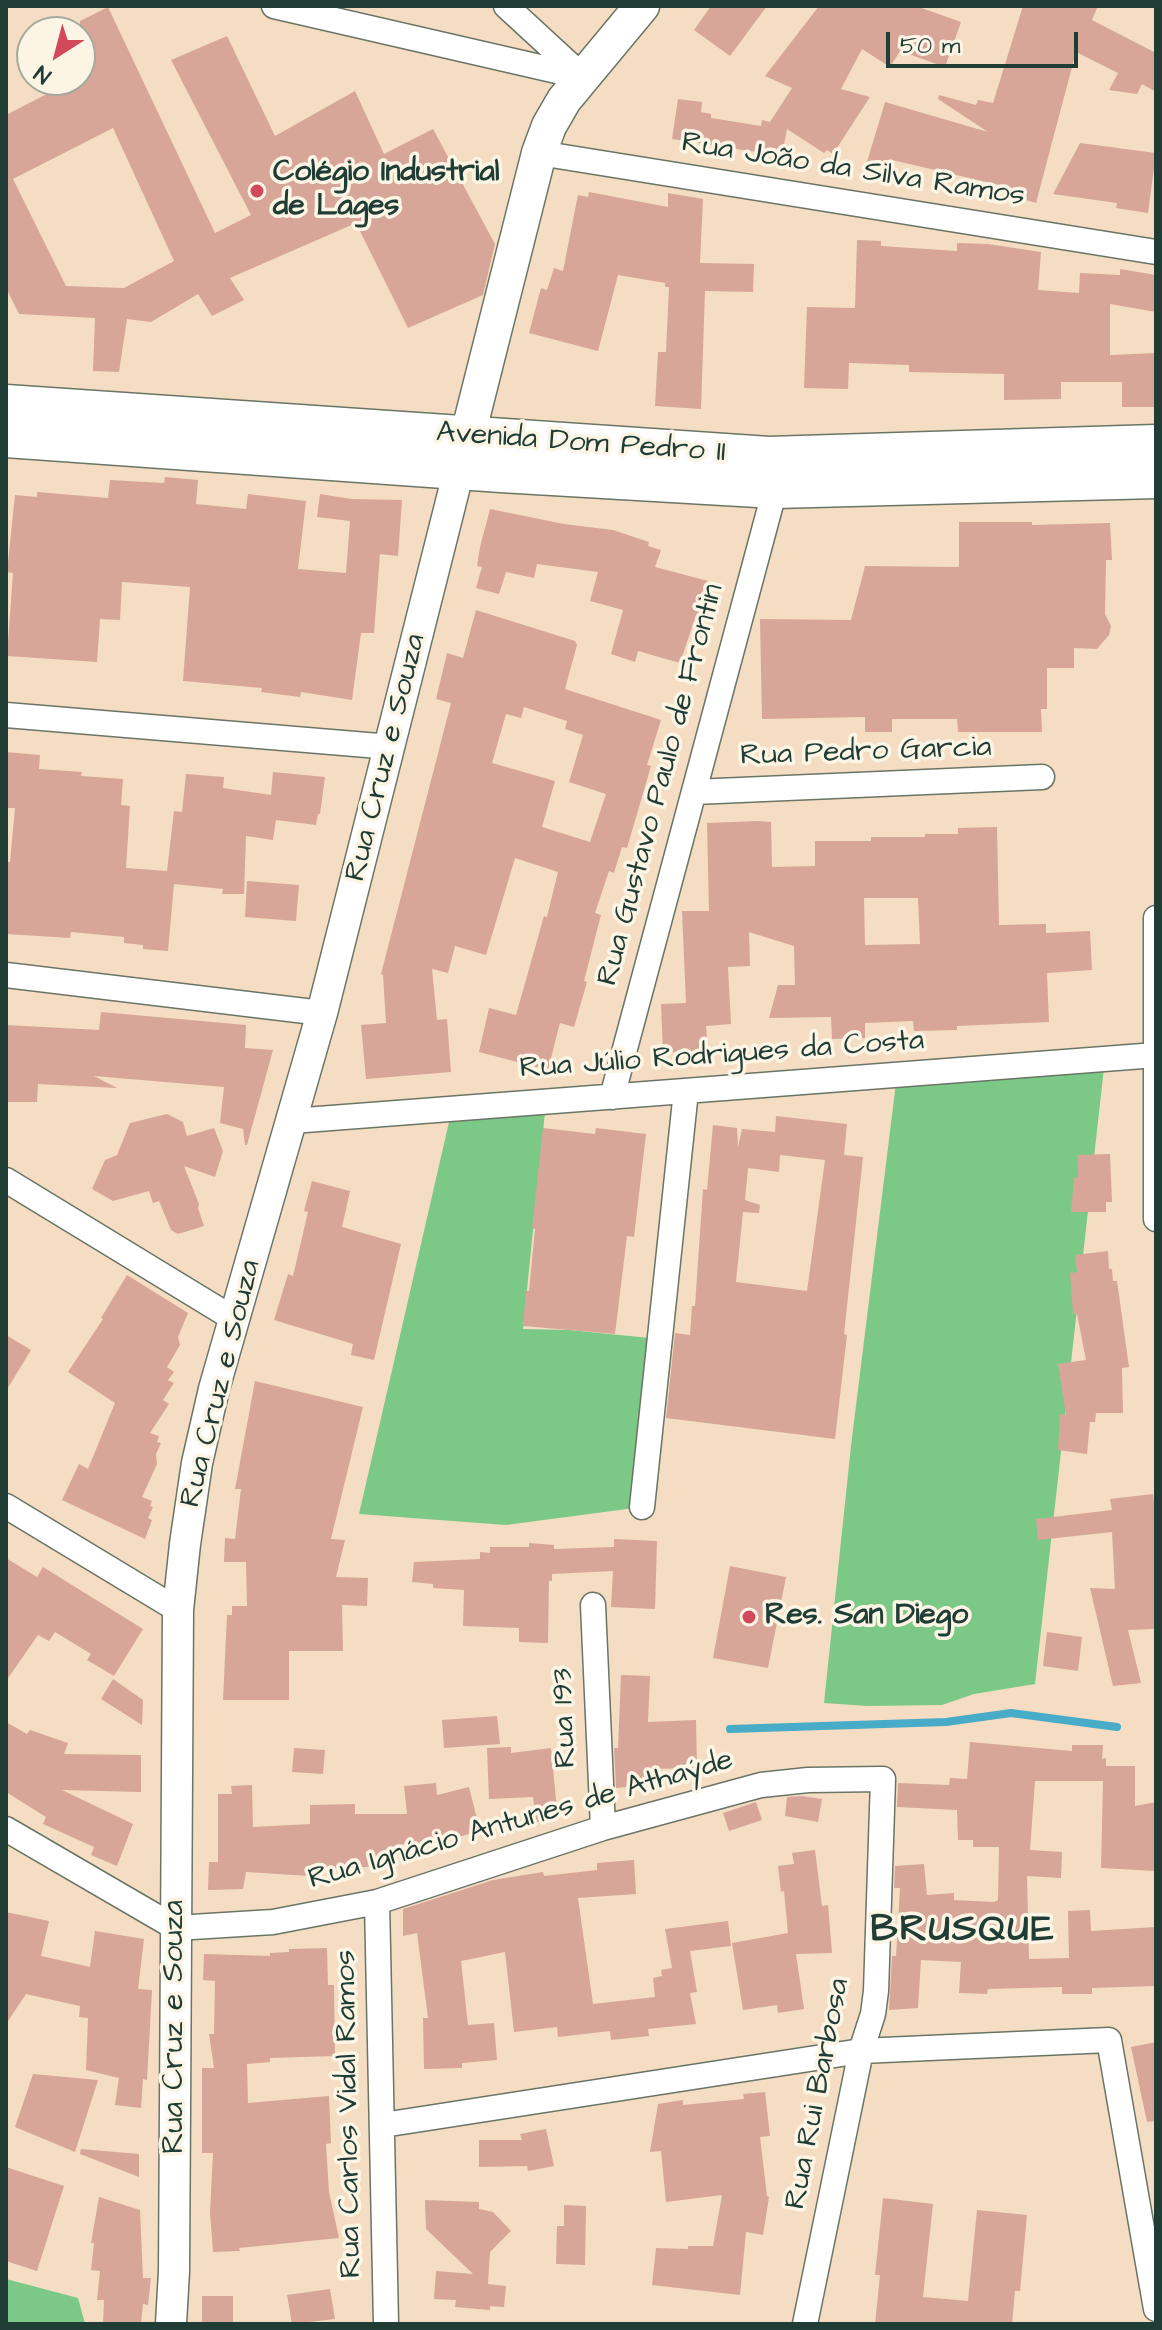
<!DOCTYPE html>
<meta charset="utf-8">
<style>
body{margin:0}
#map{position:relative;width:1162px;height:2330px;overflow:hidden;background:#f4ddc2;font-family:"Architects Daughter",sans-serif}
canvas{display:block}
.frame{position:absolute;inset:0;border:8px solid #1f3d34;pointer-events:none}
.north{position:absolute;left:16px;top:16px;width:80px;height:80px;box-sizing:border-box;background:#fcf5e5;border:2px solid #a4ab9e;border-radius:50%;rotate:216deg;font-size:22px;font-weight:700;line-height:32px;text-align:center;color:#1f3d34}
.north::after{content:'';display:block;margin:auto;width:28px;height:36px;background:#d1495b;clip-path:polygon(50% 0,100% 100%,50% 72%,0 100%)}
.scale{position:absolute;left:886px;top:32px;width:192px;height:36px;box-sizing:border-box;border:4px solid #1f3d34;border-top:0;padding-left:10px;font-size:24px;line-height:28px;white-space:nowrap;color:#1f3d34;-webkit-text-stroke:6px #fcf5e5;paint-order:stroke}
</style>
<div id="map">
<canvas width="1162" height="2330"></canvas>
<div class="frame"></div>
<div class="north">N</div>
<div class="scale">50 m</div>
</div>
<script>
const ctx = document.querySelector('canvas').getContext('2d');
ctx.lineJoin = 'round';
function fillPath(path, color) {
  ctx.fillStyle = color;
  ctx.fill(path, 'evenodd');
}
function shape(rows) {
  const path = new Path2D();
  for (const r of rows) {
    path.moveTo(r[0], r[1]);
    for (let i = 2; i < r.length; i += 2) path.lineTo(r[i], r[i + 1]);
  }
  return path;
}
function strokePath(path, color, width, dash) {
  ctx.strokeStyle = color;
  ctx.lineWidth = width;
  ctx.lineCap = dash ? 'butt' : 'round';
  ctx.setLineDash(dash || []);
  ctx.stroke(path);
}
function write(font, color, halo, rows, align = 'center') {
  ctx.font = font + ' "Architects Daughter",sans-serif';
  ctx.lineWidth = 7;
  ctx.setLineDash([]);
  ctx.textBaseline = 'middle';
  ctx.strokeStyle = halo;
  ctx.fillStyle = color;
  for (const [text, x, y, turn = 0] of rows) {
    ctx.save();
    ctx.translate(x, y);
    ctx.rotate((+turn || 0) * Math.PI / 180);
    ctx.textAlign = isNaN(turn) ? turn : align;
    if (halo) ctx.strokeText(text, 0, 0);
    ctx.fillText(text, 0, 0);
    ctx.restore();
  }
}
fillPath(shape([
 [1105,1059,1035,1684,974,1694,942,1705,867,1706,824,1703,851,1446,897,1075],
 [546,1102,523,1329,569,1330,660,1339,642,1507,506,1525,359,1514,452,1109],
 [6,2279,78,2298,85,2324,6,2324]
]), '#7cc887');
strokePath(shape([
 [730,1729,946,1722,1011,1713,1117,1727]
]), '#48abc7', 8);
fillPath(shape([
 [711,6,767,6,730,56,694,30],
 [819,6,916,6,961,22,945,67,900,51,890,67,862,49,841,89,870,97,833,154,827,150,824,153,787,129,782,156,672,139,678,99,702,102,701,112,711,114,711,118,761,126,762,120,770,122,792,88,765,76],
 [1023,6,1098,6,1092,20,1156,53,1156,92,1142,84,1137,94,1109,90,1118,73,1076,52,1036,203,1006,194,1008,187,892,160,889,169,867,162,885,102,988,132,938,99,939,95,976,105,978,100,993,103],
 [108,7,215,233,251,215,171,60,227,36,275,136,355,91,384,154,433,129,495,244,483,295,408,328,356,223,230,278,244,300,212,316,198,294,151,322,127,319,119,372,93,371,95,318,19,314,6,288,6,115,74,80,80,80,80,21],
 [113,128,174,261,124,288,66,286,13,179],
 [1080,143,1156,153,1148,213,1116,208,1117,203,1053,194],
 [589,192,668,207,668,193,703,199,700,263,754,264,753,292,705,291,701,409,655,406,658,352,666,352,669,287,665,287,665,283,618,275,598,351,529,333,541,288,547,290,554,268,563,271,578,195,588,197],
 [857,240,881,241,881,246,957,251,957,243,988,244,1041,252,1038,290,1079,293,1080,273,1120,275,1120,269,1156,275,1156,312,1110,304,1110,355,1156,353,1156,407,1122,407,1122,382,1061,382,1061,399,1004,400,1004,374,909,372,909,365,849,363,848,389,804,388,807,307,855,308],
 [165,477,198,480,196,504,246,509,248,494,306,501,298,569,346,573,350,521,317,517,320,494,352,499,402,500,398,556,380,554,374,633,361,633,352,700,301,692,300,697,261,692,262,688,183,681,190,587,122,582,120,620,100,619,97,662,7,656,13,573,7,572,15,495,37,497,37,492,108,498,110,480,164,483],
 [490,509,564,524,613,530,649,542,648,546,661,550,655,567,708,581,698,618,695,618,680,663,638,651,635,662,611,654,623,610,590,601,598,572,537,564,534,578,506,572,499,594,476,588,482,567,477,566,480,547],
 [959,522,1032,522,1032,525,1110,523,1112,560,1106,560,1105,614,1111,626,1109,635,1097,649,1074,648,1074,668,1047,668,1047,709,1041,709,1042,732,958,732,957,719,892,719,892,732,865,732,865,717,762,719,760,619,851,620,865,566,959,567],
 [476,610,575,641,577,645,565,689,661,720,647,765,651,766,627,848,622,847,614,873,609,871,595,913,601,915,584,981,587,982,574,1027,560,1023,548,1070,479,1052,489,1008,516,1015,544,916,547,917,558,872,515,858,486,955,455,946,448,973,432,969,437,1020,447,1019,451,1072,366,1079,361,1025,386,1023,383,975,381,974,451,703,436,699,447,653,463,658],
 [524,707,567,721,565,729,583,735,569,782,606,794,590,842,542,827,555,781,492,763,506,714,521,718],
 [6,752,40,755,39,769,82,772,81,776,123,779,121,805,130,806,126,868,167,871,174,811,182,812,186,774,224,777,223,788,271,795,273,772,325,777,320,814,318,814,316,825,276,820,273,840,246,836,244,894,222,894,223,889,174,884,168,951,143,949,143,945,124,943,124,937,71,932,70,938,6,934,6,862,10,862,15,808,6,808],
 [758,821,771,822,772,867,815,866,815,841,871,841,871,837,925,837,925,834,958,834,958,828,997,827,999,925,1046,924,1046,933,1090,931,1092,970,1047,973,1049,1022,957,1026,957,1030,914,1031,913,1021,865,1023,865,1038,832,1039,831,1017,769,1018,778,985,795,985,794,946,749,932,750,966,728,967,731,1024,706,1026,708,1050,663,1053,661,1004,686,1003,682,911,709,911,707,823],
 [864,898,918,898,920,944,865,945],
 [247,881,299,885,296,921,245,917],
 [101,1012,246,1025,245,1048,273,1050,247,1145,245,1145,243,1129,220,1123,224,1087,94,1076,117,1088,38,1084,37,1102,8,1102,6,1025,99,1030],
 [167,1114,183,1122,187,1136,214,1128,223,1151,215,1177,184,1166,199,1204,198,1208,204,1226,178,1234,171,1230,159,1201,153,1203,149,1191,113,1201,92,1189,105,1160,117,1155,130,1123],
 [776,1116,847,1124,844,1155,863,1157,844,1334,847,1335,835,1439,666,1418,675,1333,690,1335,692,1306,695,1306,703,1189,707,1190,713,1125,737,1128,738,1147,742,1129,775,1132],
 [780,1155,825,1160,807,1291,736,1282,743,1212,759,1213,760,1205,745,1200,748,1168,779,1172],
 [543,1128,595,1134,596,1128,646,1134,634,1237,627,1236,615,1334,523,1326,526,1291,529,1291,535,1229,532,1228],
 [1110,1154,1112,1202,1106,1202,1106,1212,1071,1212,1074,1178,1078,1177,1077,1155],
 [312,1181,350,1191,342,1227,401,1244,374,1360,351,1355,353,1344,274,1320,288,1274,293,1276,308,1212,304,1211],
 [1108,1251,1109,1269,1112,1269,1113,1281,1117,1281,1129,1367,1122,1368,1123,1413,1096,1413,1095,1422,1090,1422,1087,1454,1058,1450,1060,1414,1066,1415,1058,1364,1086,1360,1077,1314,1073,1314,1070,1273,1077,1272,1075,1255],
 [127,1275,188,1313,178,1337,180,1345,167,1367,174,1372,168,1380,174,1383,163,1400,169,1404,150,1433,159,1436,157,1442,161,1443,156,1454,157,1464,142,1497,152,1501,150,1506,153,1507,148,1518,152,1520,145,1539,62,1500,79,1464,88,1469,115,1403,68,1372,103,1319,101,1318],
 [6,1335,31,1350,6,1391],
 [255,1381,363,1407,331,1539,345,1540,336,1577,368,1578,367,1606,342,1605,343,1651,289,1651,289,1700,223,1700,227,1615,232,1615,232,1606,247,1606,246,1562,224,1562,225,1538,235,1539,241,1489,235,1489],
 [1153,1494,1156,1518,1156,1629,1128,1630,1141,1683,1113,1686,1090,1588,1115,1589,1112,1532,1038,1540,1036,1519,1112,1510,1110,1499],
 [614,1539,657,1541,655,1609,611,1607,613,1571,552,1574,552,1581,549,1581,548,1643,519,1642,519,1628,463,1626,464,1590,433,1588,433,1584,412,1582,414,1562,480,1559,480,1552,490,1553,490,1547,529,1547,529,1543,554,1545,554,1549,614,1547],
 [6,1558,37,1577,43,1567,143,1629,114,1676,87,1660,91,1654,55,1632,49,1641,38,1635,6,1681],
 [730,1566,786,1577,768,1668,713,1658],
 [1047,1632,1082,1637,1078,1671,1043,1666],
 [621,1675,650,1676,648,1722,696,1720,697,1768,649,1769,650,1785,616,1788,614,1748,618,1748],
 [113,1679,143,1700,142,1725,101,1699],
 [497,1716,500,1744,444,1748,442,1720],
 [6,1722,27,1734,30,1730,68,1743,64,1754,141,1755,141,1792,62,1790,133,1824,117,1866,91,1855,94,1847,43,1824,46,1817,6,1792],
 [970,1742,1072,1751,1072,1745,1103,1745,1102,1759,1106,1758,1106,1766,1135,1766,1135,1806,1156,1802,1156,1871,1101,1868,1103,1781,1035,1781,1030,1850,1062,1852,1061,1878,1027,1876,1029,1959,1069,1958,1068,1911,1090,1910,1091,1931,1156,1927,1156,1986,1092,1988,1092,1994,1062,1994,1062,1987,988,1989,987,1994,959,1993,961,1962,921,1960,918,2008,889,2010,892,1956,896,1956,900,1888,894,1888,895,1866,924,1864,927,1895,954,1893,954,1900,994,1902,998,1900,999,1847,973,1847,973,1840,958,1840,957,1810,897,1807,898,1783,949,1785,950,1778,967,1779],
 [511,1747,511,1753,551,1748,558,1820,536,1822,533,1797,489,1799,487,1748],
 [294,1748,325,1750,323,1774,292,1772],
 [436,1783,437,1795,469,1787,480,1831,443,1841,396,1845,397,1866,335,1868,335,1870,310,1871,310,1876,246,1872,243,1889,208,1890,209,1862,218,1862,218,1794,232,1794,231,1786,252,1785,253,1827,310,1824,310,1805,355,1804,355,1814,407,1814,404,1786],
 [802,1796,822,1799,818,1822,785,1816,787,1797],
 [756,1802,762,1820,729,1831,723,1813],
 [815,1850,822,1906,828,1905,832,1953,796,1954,804,2009,778,2013,777,2005,743,2010,732,1943,788,1933,784,1891,781,1892,778,1866,794,1864,792,1853],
 [634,1860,636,1894,578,1898,593,2004,655,1997,653,1978,662,1976,661,1970,672,1968,665,1929,728,1921,731,1946,690,1951,697,1992,690,1993,696,2024,648,2029,649,2036,611,2040,610,2031,558,2037,557,2027,514,2032,505,1952,461,1961,468,2025,494,2023,497,2060,462,2063,462,2068,424,2069,423,2018,428,2018,417,1933,403,1936,403,1909,493,1880,543,1872,544,1876,597,1870,597,1863],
 [6,1912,49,1921,41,1956,90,1967,95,1931,144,1939,138,1989,152,1990,147,2080,143,2079,141,2108,115,2105,119,2078,86,2070,88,2018,79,2017,80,2006,26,1994,6,2024],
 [327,1948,328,1985,334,1985,335,2056,270,2058,270,2062,247,2064,248,2103,329,2096,331,2143,326,2144,329,2192,339,2238,239,2248,240,2251,213,2252,210,2212,213,2153,202,2153,202,2068,214,2068,209,2034,214,2034,215,1981,203,1980,204,1954,270,1956,270,1953,289,1952,289,1949],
 [1156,2042,1156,2121,1147,2122,1131,2047],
 [33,2074,98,2080,75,2152,15,2127],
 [765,2092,770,2136,760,2137,767,2196,769,2197,763,2235,746,2232,740,2295,652,2285,656,2248,688,2249,688,2246,713,2246,722,2195,666,2202,661,2151,650,2152,658,2104,683,2100,683,2105,744,2099,743,2094],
 [546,2129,554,2166,528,2171,527,2166,479,2167,479,2140,522,2140,520,2134],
 [81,2149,139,2154,139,2177,80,2154],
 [6,2167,64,2186,37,2271,6,2261],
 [99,2197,140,2210,143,2278,151,2278,148,2305,143,2304,141,2324,103,2324,104,2300,97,2300,100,2271,91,2270,94,2243,91,2243],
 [883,2198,933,2204,923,2297,968,2301,977,2210,1027,2215,1020,2291,1015,2291,1012,2324,875,2324,880,2275,875,2275],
 [425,2200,479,2202,479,2209,493,2212,511,2231,490,2252,488,2284,506,2286,504,2307,490,2306,490,2310,455,2307,456,2300,434,2299,436,2271,473,2274,426,2229],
 [564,2205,586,2206,585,2265,556,2264,557,2226,564,2226],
 [330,2289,335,2319,292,2324,287,2295],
 [202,2296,233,2296,233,2324,202,2324]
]), '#d7a698');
const minor = shape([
 [274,6,583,77],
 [506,6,581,75],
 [539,153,1156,252],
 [6,715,391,747],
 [694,792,1042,777],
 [1156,918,1156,1219],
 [6,975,322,1013],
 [612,1097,775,489],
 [292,1121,1156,1055],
 [6,1180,234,1319],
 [6,1506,178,1610],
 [642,1507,686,1091],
 [593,1605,603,1828],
 [6,1829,176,1928,273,1922,377,1902,603,1828,761,1785,808,1780,883,1779,876,1991,873,2014,861,2051,805,2324],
 [377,1902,386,2324],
 [383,2125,861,2051,1109,2040,1156,2309]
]);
const tertiary = shape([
 [171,2324,174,2271,178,1610,185,1544,197,1463,214,1389,322,1013,459,470]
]);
const secondary = shape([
 [461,462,539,153,549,126,564,100,642,6]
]);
const primary = shape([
 [6,404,769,456,1156,444],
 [6,438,501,473,775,489,1156,479]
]);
strokePath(minor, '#6a7566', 27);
strokePath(tertiary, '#6a7566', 33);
strokePath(secondary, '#6a7566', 37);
strokePath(primary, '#6a7566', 41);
strokePath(minor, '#fff', 24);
strokePath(tertiary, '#fff', 30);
strokePath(secondary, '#fff', 34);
strokePath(primary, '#fff', 38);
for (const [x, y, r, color] of [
 [257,191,8,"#d1495b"],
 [749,1617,8,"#d1495b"]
]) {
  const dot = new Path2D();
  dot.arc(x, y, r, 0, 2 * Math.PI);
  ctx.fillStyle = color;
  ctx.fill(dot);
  strokePath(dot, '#fcf5e5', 3);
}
write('30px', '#1f3d34', '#fcf5e5', [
 ["Rua João da Silva Ramos",853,171,9],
 ["Avenida Dom Pedro II",581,444,4],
 ["Rua Pedro Garcia",866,753,-2],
 ["Rua Cruz e Souza",387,758,-76],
 ["Rua Gustavo Paulo de Frontin",662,785,-75],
 ["Rua Júlio Rodrigues da Costa",722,1056,-4],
 ["Rua Cruz e Souza",222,1384,-76],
 ["Rua 193",566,1718,-92],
 ["Rua Ignácio Antunes de Athaýde",521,1821,-16],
 ["Rua Cruz e Souza",176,2027,-90],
 ["Rua Rui Barbosa",819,2094,-79],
 ["Rua Carlos Vidal Ramos",350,2114,-91]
]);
write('bold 30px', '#1f3d34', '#fcf5e5', [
 ["Colégio Industrial",273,174],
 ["de Lages",273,208],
 ["Res. San Diego",765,1617]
], 'left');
ctx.letterSpacing = '2px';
write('bold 38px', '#1f3d34', '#fcf5e5', [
 ["BRUSQUE",963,1932]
]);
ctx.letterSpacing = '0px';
</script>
